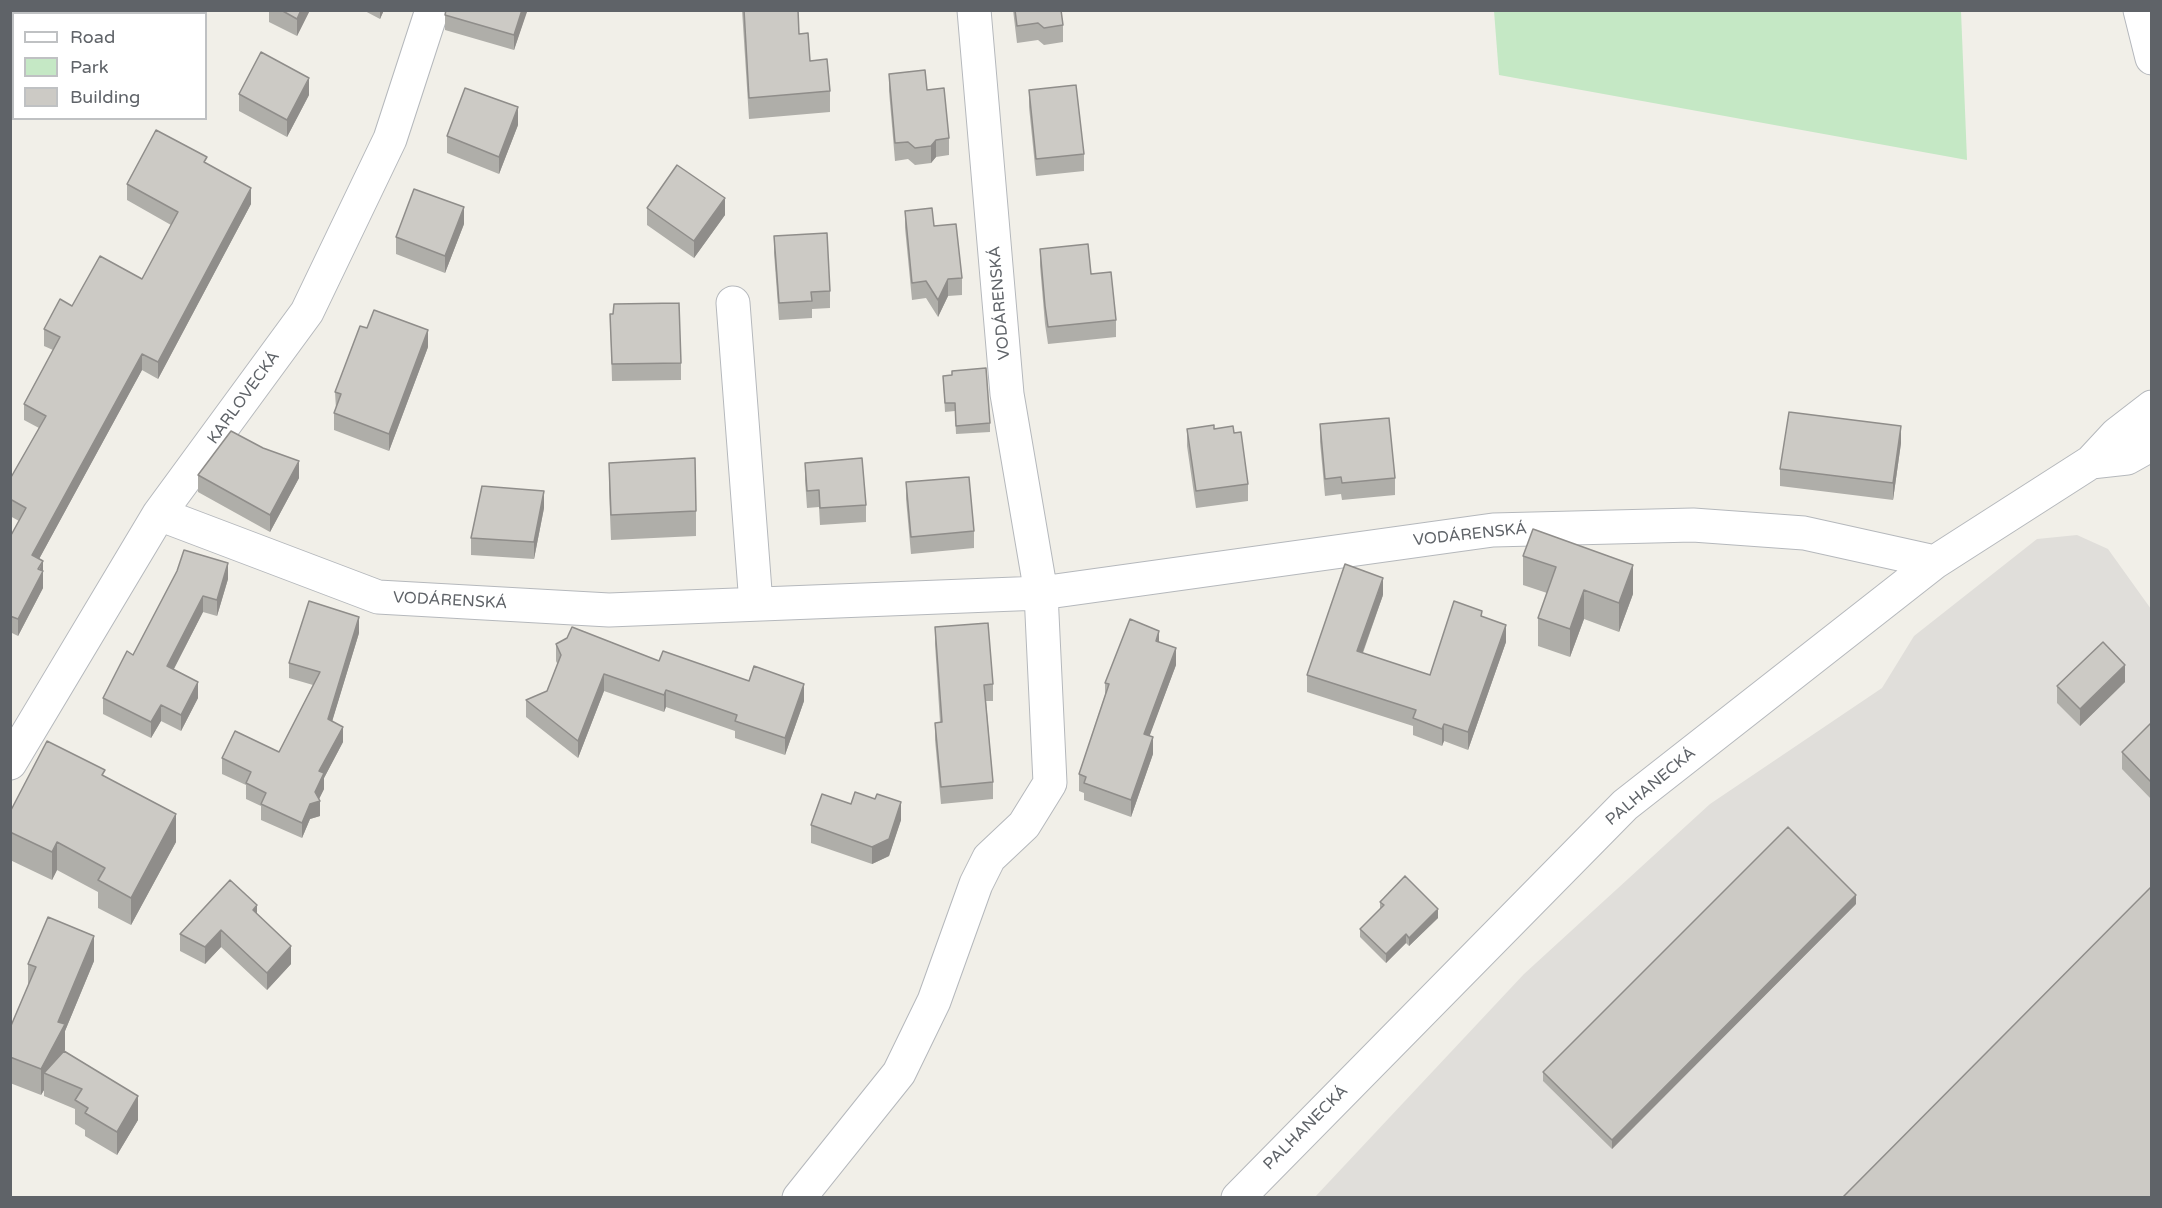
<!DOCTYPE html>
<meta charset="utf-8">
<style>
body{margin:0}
#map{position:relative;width:2162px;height:1208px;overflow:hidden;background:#f1efe8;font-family:"Varela Round",sans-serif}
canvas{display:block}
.frame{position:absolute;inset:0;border:12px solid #5f6368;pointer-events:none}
.legend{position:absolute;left:12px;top:12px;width:195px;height:108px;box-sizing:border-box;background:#fff;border:2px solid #bfc1c3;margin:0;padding:8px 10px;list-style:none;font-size:18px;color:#5f6368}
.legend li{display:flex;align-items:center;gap:12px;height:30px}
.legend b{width:30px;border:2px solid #bfc1c3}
</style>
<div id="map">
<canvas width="2162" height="1208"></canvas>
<div class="frame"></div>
<ul class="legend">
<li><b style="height:8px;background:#fff"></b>Road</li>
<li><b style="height:16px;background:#c5e8c5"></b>Park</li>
<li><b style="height:16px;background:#cccac5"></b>Building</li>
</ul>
</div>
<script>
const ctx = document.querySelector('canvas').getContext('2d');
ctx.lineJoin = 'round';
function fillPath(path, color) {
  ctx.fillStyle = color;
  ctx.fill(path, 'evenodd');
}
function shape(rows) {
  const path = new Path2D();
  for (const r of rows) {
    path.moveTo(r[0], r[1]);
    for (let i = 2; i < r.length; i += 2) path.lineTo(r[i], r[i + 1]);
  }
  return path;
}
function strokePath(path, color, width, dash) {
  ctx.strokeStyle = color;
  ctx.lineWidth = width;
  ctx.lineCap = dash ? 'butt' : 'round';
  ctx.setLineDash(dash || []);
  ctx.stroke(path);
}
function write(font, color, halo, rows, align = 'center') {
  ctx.font = font + ' "Varela Round",sans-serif';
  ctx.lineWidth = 6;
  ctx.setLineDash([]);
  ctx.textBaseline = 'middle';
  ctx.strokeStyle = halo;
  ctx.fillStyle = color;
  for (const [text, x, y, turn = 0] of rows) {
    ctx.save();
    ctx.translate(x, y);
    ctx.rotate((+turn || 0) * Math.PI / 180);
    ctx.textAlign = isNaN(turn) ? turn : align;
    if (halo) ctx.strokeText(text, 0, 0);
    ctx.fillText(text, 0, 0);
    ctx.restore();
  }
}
fillPath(shape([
 [2077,535,2108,549,2151,609,2151,1197,1314,1198,1524,974,1710,804,1882,688,1914,636,2037,539]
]), '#e0deda');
fillPath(shape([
 [1494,11,1961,11,1967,160,1499,75]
]), '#c5e8c5');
const minor = shape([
 [2140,10,2152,58],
 [733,303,756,604],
 [2091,462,2127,458,2152,444],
 [159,514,378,597,609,610,1041,593,1493,530,1693,525,1804,533,1935,562],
 [10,763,159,514,307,312,390,139,432,10],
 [799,1198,899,1073,934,1001,976,884,989,858,1024,825,1050,783,1041,593,1007,394,974,10],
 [1238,1198,1625,805,1935,562,2091,462,2117,434,2152,407]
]);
strokePath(minor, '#b5b8bc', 35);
strokePath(minor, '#fff', 33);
fillPath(shape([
 [269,10,310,10,297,36,269,22],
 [363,10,384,10,380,19],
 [527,10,514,50,445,30,445,15],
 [742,10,798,10,799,34,810,61,830,91,830,112,749,119],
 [1013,10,1061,10,1063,25,1063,42,1044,45,1038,40,1017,43],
 [889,74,927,90,949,138,949,155,936,157,931,163,915,165,908,159,895,161,889,91],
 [1029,90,1084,154,1084,171,1036,176,1029,107],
 [239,94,309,95,287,137,239,111],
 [518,125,499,174,447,153,447,136],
 [207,164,251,204,158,379,142,370,39,559,43,561,43,588,18,636,10,632,10,537,19,521,10,516,10,479,39,428,24,420,24,404,53,350,44,346,44,329,72,306,142,279,171,225,127,200,127,184],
 [647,208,725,215,694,258,647,225],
 [905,211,934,226,962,278,962,295,948,296,938,317,926,298,912,300,905,228],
 [464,224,445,273,396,254,396,237],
 [774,236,830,291,830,308,812,309,812,318,779,320,774,253],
 [1040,249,1091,274,1116,320,1116,337,1048,344,1045,324,1040,266],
 [610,314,681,363,681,380,612,381],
 [428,347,389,451,334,430,334,413,336,409,335,392],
 [943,376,990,423,990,432,956,434,955,411,945,412],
 [1320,424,1395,478,1395,495,1342,500,1341,494,1325,496,1320,442],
 [1187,429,1234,433,1248,484,1248,501,1196,508,1187,446],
 [1901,443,1893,500,1780,486,1780,469],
 [609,463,696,511,696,536,611,540,609,488],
 [805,463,866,505,866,522,820,525,819,507,807,508,805,480],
 [198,475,299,478,270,532,198,492],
 [906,482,974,531,974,548,911,554,906,499],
 [544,508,534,559,471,555,471,538],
 [1523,556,1633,594,1619,632,1584,619,1570,657,1538,646,1538,618,1547,593,1523,585],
 [177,571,228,579,217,616,203,612,174,669,198,698,181,731,161,721,151,738,103,714,103,698,133,655],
 [1383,595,1363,653,1430,675,1482,617,1506,642,1468,750,1444,741,1442,746,1413,735,1413,726,1307,692,1307,675],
 [935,627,993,684,993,701,986,701,993,782,993,799,941,804,935,740,935,723,940,722,935,644],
 [359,633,332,721,343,742,324,778,324,789,319,799,320,816,310,819,302,838,261,820,261,806,246,799,246,785,222,774,222,758,279,752,313,685,289,678,289,663],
 [1159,642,1176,665,1149,736,1153,754,1131,817,1084,800,1084,793,1079,791,1079,774,1105,695,1105,683],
 [556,644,659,661,804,701,785,755,735,738,735,731,666,707,664,712,604,691,578,758,526,717,526,700,547,691,558,665,556,661],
 [2125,682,2080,726,2057,703,2057,686],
 [2151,723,2151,799,2122,769,2122,752],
 [105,777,176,842,131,925,98,908,98,892,57,870,52,880,10,860,10,812],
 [875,799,901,820,889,856,872,864,811,843,811,825,851,804],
 [1380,902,1438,918,1409,946,1406,943,1386,963,1360,937,1360,929,1380,909],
 [1856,904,1612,1149,1543,1081,1543,1072],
 [257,914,291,964,267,990,221,947,205,964,180,951,180,934],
 [94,961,65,1031,64,1051,138,1120,117,1155,85,1136,85,1130,75,1124,75,1109,44,1096,44,1090,41,1095,10,1083,10,1028,28,986,28,964]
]), '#afaea9');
fillPath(shape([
 [301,10,310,10,297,36,297,19],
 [380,10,384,10,380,19],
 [522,10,527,10,527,12,514,50,514,35],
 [309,78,309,95,287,137,287,120],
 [518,107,518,125,499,174,499,157],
 [936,140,936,157,931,163,931,146],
 [251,188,251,204,158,379,158,362],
 [725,198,725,215,694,258,694,241],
 [464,207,464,224,445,273,445,256],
 [948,279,948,296,938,317,938,300],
 [428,330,428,347,389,451,389,434],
 [142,354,142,370,32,572,32,555],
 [1901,426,1901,443,1893,500,1893,483],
 [299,461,299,478,270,532,270,515],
 [544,491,544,508,534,559,534,542],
 [43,561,43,588,18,636,18,619],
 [228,563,228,579,217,616,217,600],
 [1633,565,1633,594,1619,632,1619,603],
 [1383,578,1383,595,1357,668,1357,651],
 [1584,590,1584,619,1570,657,1570,629],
 [203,596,203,612,167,682,167,666],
 [359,617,359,633,328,735,328,719],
 [1506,625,1506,642,1468,750,1468,732],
 [1159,631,1159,648,1156,641],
 [1176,648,1176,665,1144,751,1144,734],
 [2125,665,2125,682,2080,726,2080,709],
 [604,674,604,691,578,758,578,741],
 [198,682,198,698,181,731,181,715],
 [804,684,804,701,785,755,785,738],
 [666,690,666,707,664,712,664,695],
 [161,705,161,721,151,738,151,722],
 [1444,724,1444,741,1442,746,1442,729],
 [343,727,343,742,324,778,324,789,318,801,320,801,320,816,310,819,302,838,302,823,315,792,319,771],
 [1153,737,1153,754,1131,817,1131,800],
 [901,802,901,820,889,856,872,864,872,847],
 [176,814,176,842,131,925,131,898],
 [57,842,57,870,52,880,52,852],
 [1856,895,1856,904,1612,1149,1612,1140],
 [257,905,257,922,253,910],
 [1438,909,1438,918,1409,946,1409,938],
 [221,930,221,947,205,964,205,947],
 [1406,934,1406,943,1386,963,1386,954],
 [94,936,94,961,65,1031,65,1050,51,1076,44,1073,44,1090,41,1095,41,1069,58,1022],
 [291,946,291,964,267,990,267,973],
 [138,1096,138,1120,117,1155,117,1132]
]), '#8f8d8a');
const building = shape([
 [281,10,301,10,297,19,281,10],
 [446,10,522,10,514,35,445,15,446,10],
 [744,10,798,10,799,34,808,33,810,61,827,59,830,91,749,98,744,10],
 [1015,10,1061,10,1063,25,1044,28,1038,23,1017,26,1015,10],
 [261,52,309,78,287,120,239,94,261,52],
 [925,70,927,90,944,88,949,138,936,140,931,146,915,148,908,142,895,143,889,74,925,70],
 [1076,85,1084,154,1036,159,1029,90,1076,85],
 [465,88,518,107,499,157,447,136,465,88],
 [156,130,207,157,204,162,251,188,158,362,142,354,32,555,43,561,38,569,43,571,18,619,10,616,10,537,26,508,10,499,10,479,46,416,24,404,60,337,44,329,60,299,72,306,100,256,142,279,178,212,127,184,156,130],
 [677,165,725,198,694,241,647,208,677,165],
 [414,189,464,207,445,256,396,237,414,189],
 [932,208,934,226,956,224,962,278,948,279,938,300,926,281,912,283,905,211,932,208],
 [827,233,830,291,811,292,812,301,779,303,774,236,827,233],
 [1088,244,1091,274,1111,272,1116,320,1048,327,1045,306,1040,249,1088,244],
 [679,303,681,363,612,364,610,314,613,314,614,304,679,303],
 [374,310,428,330,389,434,334,413,341,394,335,392,360,326,367,328,374,310],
 [986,368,990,423,956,426,955,403,945,403,943,376,952,375,952,371,986,368],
 [1789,412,1901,426,1893,483,1780,469,1789,412],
 [1389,418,1395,478,1342,483,1341,477,1325,479,1320,424,1389,418],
 [1214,425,1214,429,1233,426,1234,433,1241,432,1248,484,1196,491,1187,429,1214,425],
 [231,431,263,448,299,461,270,515,198,475,231,431],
 [695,458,696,511,611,515,609,463,695,458],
 [862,458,866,505,820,508,819,490,807,491,805,463,862,458],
 [969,477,974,531,911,537,906,482,969,477],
 [482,486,544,491,534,542,471,538,482,486],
 [1533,529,1633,565,1619,603,1584,590,1570,629,1538,618,1556,567,1523,556,1533,529],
 [184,550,228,563,217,600,203,596,167,666,198,682,181,715,161,705,151,722,103,698,127,651,133,655,177,571,184,550],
 [1345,564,1383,578,1357,651,1430,675,1454,601,1482,611,1481,616,1506,625,1468,732,1444,724,1442,729,1413,718,1416,710,1307,675,1345,564],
 [309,601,359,617,328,719,343,727,319,771,324,773,315,792,320,801,310,804,302,823,261,804,266,793,246,783,251,772,222,758,235,731,279,752,320,672,289,663,309,601],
 [1130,619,1159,631,1156,641,1176,648,1144,734,1153,737,1131,800,1084,783,1086,777,1079,774,1109,684,1105,683,1130,619],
 [988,623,993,684,984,685,993,782,941,787,935,723,942,722,935,627,988,623],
 [572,627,659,661,663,651,749,681,754,666,804,684,785,738,735,721,737,715,666,690,664,695,604,674,578,741,526,700,547,691,561,655,556,644,567,638,572,627],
 [2103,642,2125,665,2080,709,2057,686,2103,642],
 [2151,723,2151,782,2122,752,2151,723],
 [47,741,105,770,102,775,176,814,131,898,98,880,105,868,57,842,52,852,10,832,10,812,47,741],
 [855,792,875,799,877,794,901,802,889,839,872,847,811,825,822,794,851,804,855,792],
 [1788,827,1856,895,1612,1140,1543,1072,1788,827],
 [1405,876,1438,909,1409,938,1406,934,1386,954,1360,929,1384,905,1380,902,1405,876],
 [230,880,257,905,253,910,291,946,267,973,221,930,205,947,180,934,230,880],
 [2151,887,2151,1197,1843,1197,2151,887],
 [48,917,94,936,58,1022,65,1024,41,1069,10,1057,10,1028,36,967,28,964,48,917],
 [64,1051,138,1096,117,1132,85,1113,88,1108,75,1100,82,1089,44,1073,64,1051]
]);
fillPath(building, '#cccac5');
strokePath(building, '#8f8d8a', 1.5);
write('16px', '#5f6368', '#fff', [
 ["VODÁRENSKÁ",1000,303,-95],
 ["KARLOVECKÁ",244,398,-54],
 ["VODÁRENSKÁ",1470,535,-6],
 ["VODÁRENSKÁ",450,601,3],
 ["PALHANECKÁ",1651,787,-40],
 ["PALHANECKÁ",1306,1128,-45]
]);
</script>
